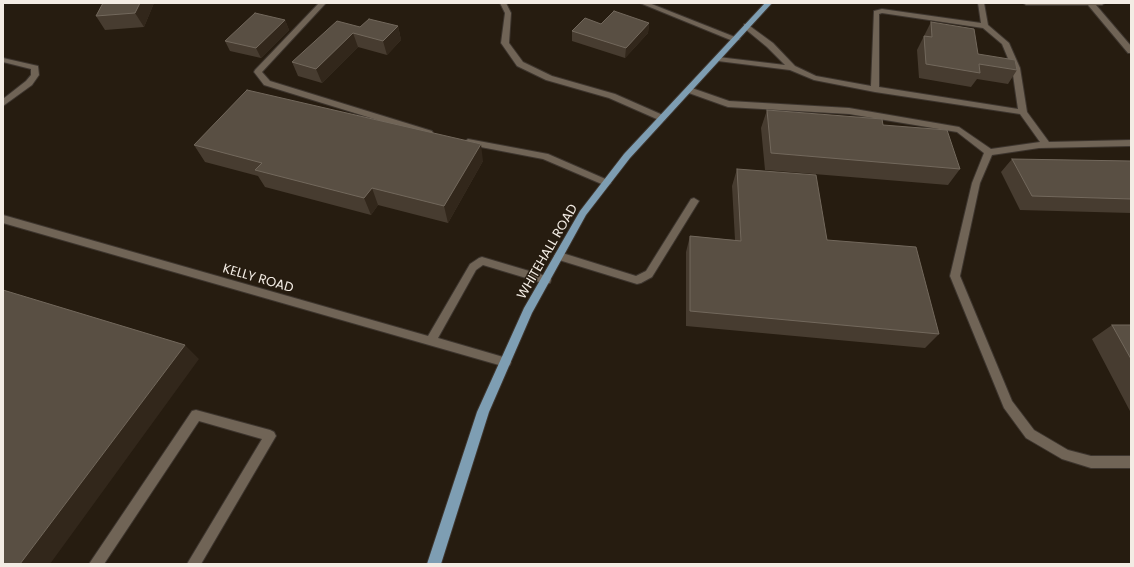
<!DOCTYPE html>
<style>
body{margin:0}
#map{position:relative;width:1134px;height:567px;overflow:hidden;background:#261c10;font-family:Poppins,sans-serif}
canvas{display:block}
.frame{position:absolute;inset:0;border:4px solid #f3ece4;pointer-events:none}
</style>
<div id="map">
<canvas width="1134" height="567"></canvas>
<div class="frame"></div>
</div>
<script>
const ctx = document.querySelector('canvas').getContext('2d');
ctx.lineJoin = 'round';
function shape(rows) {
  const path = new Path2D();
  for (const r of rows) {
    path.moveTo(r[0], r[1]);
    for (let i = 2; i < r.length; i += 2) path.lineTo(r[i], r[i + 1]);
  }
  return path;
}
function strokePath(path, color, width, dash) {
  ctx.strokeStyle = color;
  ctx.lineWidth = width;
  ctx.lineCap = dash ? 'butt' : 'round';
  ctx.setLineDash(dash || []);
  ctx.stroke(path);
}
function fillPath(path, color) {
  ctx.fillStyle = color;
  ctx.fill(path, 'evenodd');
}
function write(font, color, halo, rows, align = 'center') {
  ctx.font = font + ' Poppins,sans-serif';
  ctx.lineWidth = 3;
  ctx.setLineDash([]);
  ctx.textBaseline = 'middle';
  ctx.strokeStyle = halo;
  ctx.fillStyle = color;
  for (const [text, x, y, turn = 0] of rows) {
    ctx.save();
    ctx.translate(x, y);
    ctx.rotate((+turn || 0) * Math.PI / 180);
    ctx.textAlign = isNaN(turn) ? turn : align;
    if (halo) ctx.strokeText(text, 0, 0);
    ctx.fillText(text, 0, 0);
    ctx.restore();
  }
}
const minor = shape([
 [319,3,326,3,262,72,270,81,432,131,433,133,432,135,426,135,264,85,254,72,255,70,319,3],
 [500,3,506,3,511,13,509,43,523,62,552,76,615,94,665,116,665,120,659,120,609,98,546,80,517,66,501,43,505,13,500,3],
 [640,3,649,3,740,39,736,41,733,41,640,3],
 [978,3,984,3,988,25,1009,43,1020,68,1027,112,1049,142,1131,140,1131,146,1039,148,992,155,980,183,960,276,1012,401,1034,430,1068,450,1091,456,1131,456,1131,468,1091,468,1062,459,1026,438,1004,408,950,276,972,183,984,153,957,132,849,114,728,107,686,92,685,90,689,87,729,101,849,108,959,127,991,149,1040,142,1020,114,875,92,814,80,790,70,718,61,714,59,718,57,785,65,767,47,744,28,744,24,747,24,773,43,795,66,816,76,871,86,874,11,882,9,981,23,978,3],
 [882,13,983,28,1002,44,1012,68,1018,109,879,87,879,14,882,13],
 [1023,3,1105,3,1102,5,1096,5,1131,46,1131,53,1128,53,1088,5,1026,5,1023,3],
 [3,58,38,66,39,75,32,85,3,106,3,99,26,81,31,75,31,69,3,62,3,58],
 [468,139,548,154,610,181,611,183,607,186,604,185,543,159,465,144,464,142,468,139],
 [694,198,699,201,652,277,641,283,637,284,559,260,556,259,554,256,556,253,559,252,636,276,646,271,691,199,694,198],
 [3,215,428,336,470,264,479,258,482,257,546,276,550,277,551,280,550,283,546,284,483,265,476,270,438,338,510,359,511,362,510,365,506,367,3,223,3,215],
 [196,410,270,430,274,432,276,436,201,564,187,564,262,439,199,421,104,564,89,564,192,411,196,410]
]);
const major = shape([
 [765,3,772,3,630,158,586,215,532,313,489,412,441,564,427,564,477,412,524,308,580,211,624,154,765,3]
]);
strokePath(minor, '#3d352e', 2);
strokePath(major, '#3d352e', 2);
fillPath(minor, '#706456');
fillPath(major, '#7e9eb3');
fillPath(shape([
 [154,3,144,27,105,30,96,16],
 [285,20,289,30,261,58,230,51,225,41],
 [931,22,978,54,1017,70,1008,84,977,79,971,87,919,78,917,50],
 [649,23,648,33,625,58,572,41,572,31,601,24],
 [398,26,401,40,387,55,358,47,322,83,298,76,292,62,360,27],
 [767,110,883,125,960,169,948,185,765,170,761,128],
 [194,145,483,161,448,223,378,205,371,215,265,187,258,176,205,162],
 [1012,159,1131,161,1131,213,1020,210,1001,172],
 [737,169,827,240,939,334,925,348,686,326,686,252,690,236,735,240,732,186],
 [1112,325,1131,325,1131,413,1092,339]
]), '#473c30');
fillPath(shape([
 [140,3,154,3,144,27,135,13],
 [285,20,289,30,261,58,256,48],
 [649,23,648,33,625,58,626,48],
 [398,26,401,40,387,55,383,41],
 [353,33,358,47,322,83,316,69],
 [481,144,483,161,448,223,444,206],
 [372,188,378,205,371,215,364,198],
 [185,345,199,359,50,564,20,564]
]), '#32271b');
const building = shape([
 [103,3,140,3,135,13,96,16,103,3],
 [614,11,649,23,626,48,572,31,585,18,601,24,614,11],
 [255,13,285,20,256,48,225,41,255,13],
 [369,19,398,26,383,41,353,33,316,69,292,62,337,21,360,27,369,19],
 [931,22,974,29,978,54,1015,60,1017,70,979,64,980,73,926,64,924,36,932,37,931,22],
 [247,90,481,144,444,206,372,188,364,198,255,170,262,163,194,145,247,90],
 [767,110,882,119,883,125,947,130,960,169,771,153,767,110],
 [1012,159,1131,161,1131,199,1032,196,1012,159],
 [737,169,816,175,827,240,916,247,939,334,690,311,690,236,741,241,737,169],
 [3,290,185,345,20,564,3,564,3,290],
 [1112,325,1131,325,1131,359,1112,325]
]);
fillPath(building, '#594f43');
strokePath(building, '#72685c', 1);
write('13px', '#f3ece4', '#261c10', [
 ["WHITEHALL ROAD",548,252,-60],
 ["KELLY ROAD",258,279,16]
]);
</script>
